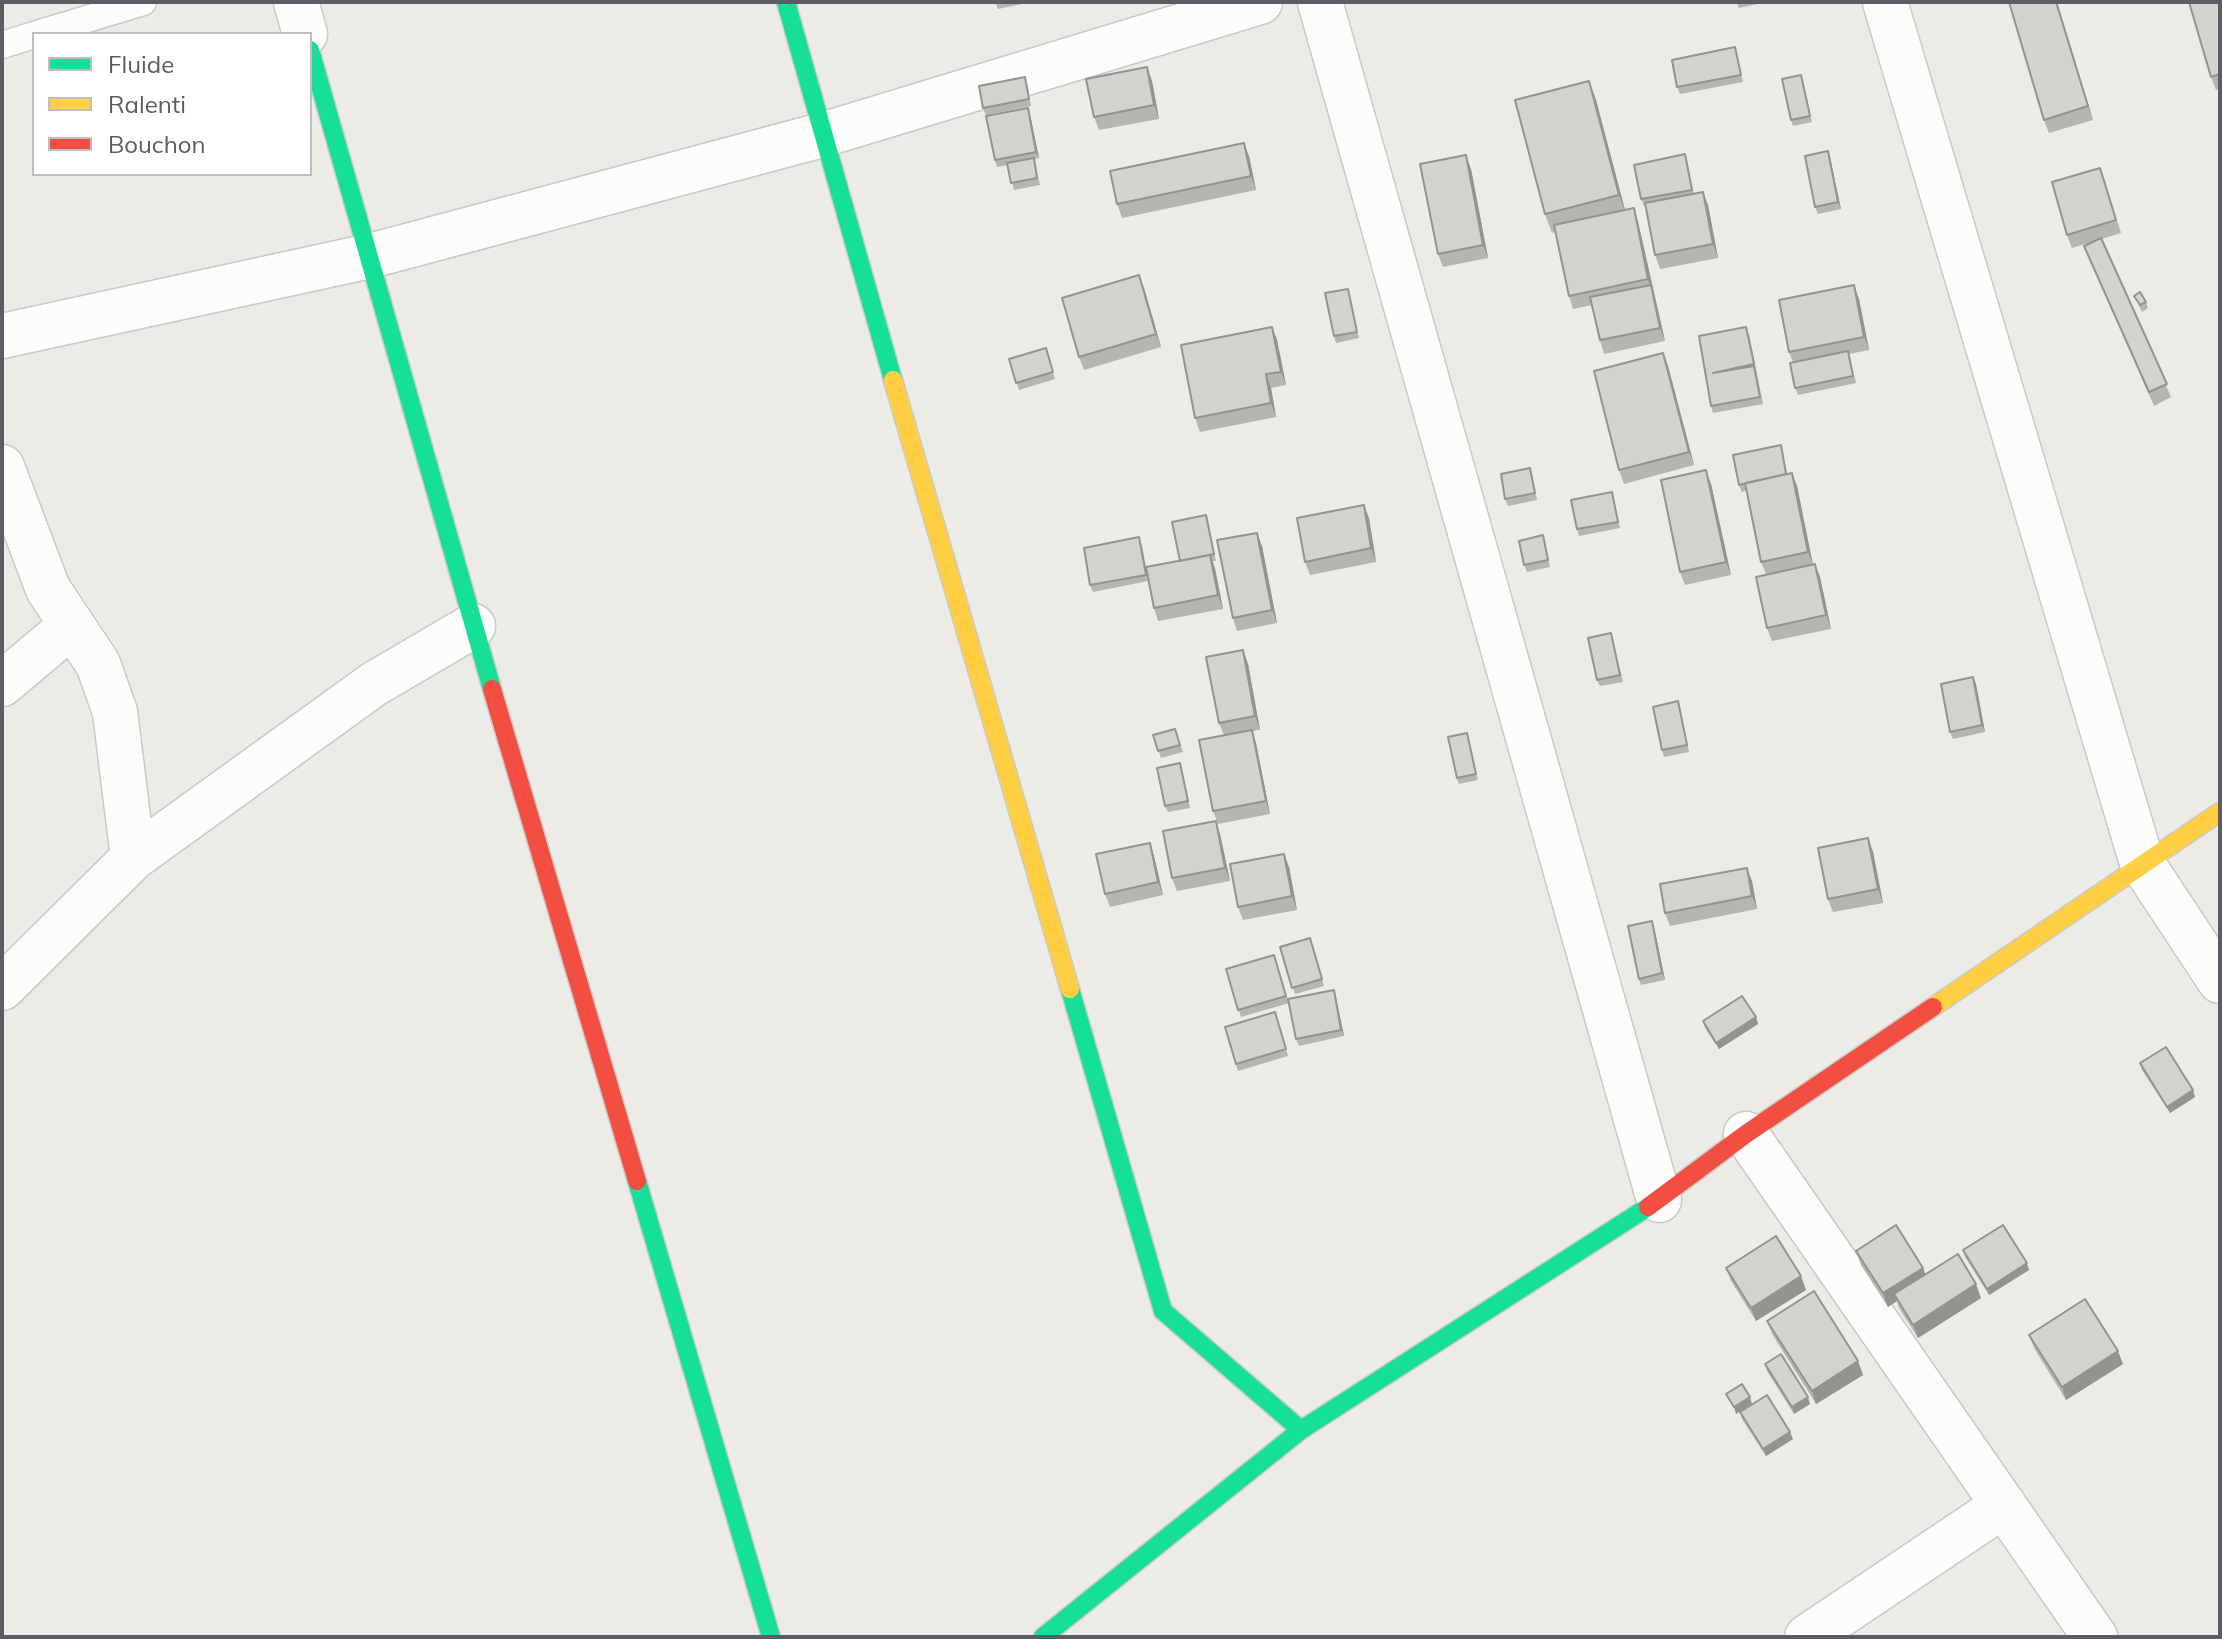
<!DOCTYPE html>
<style>
body{margin:0}
#map{position:relative;width:2222px;height:1639px;overflow:hidden;background:#ecebe5;font-family:Mulish,sans-serif}
canvas{display:block}
.frame{position:absolute;inset:0;border:4px solid #5a5d64;pointer-events:none}
.legend{position:absolute;left:32px;top:32px;width:280px;height:144px;box-sizing:border-box;background:#fff;border:2px solid #bdbec1;margin:0;padding:10px 14px;list-style:none;font-size:24px;color:#5a5d64}
.legend li{display:flex;align-items:center;gap:16px;height:40px}
.legend b{width:40px;border:2px solid #bdbec1}
</style>
<div id="map">
<canvas width="2222" height="1639"></canvas>
<div class="frame"></div>
<ul class="legend">
<li><b style="height:10px;background:#16e098"></b>Fluide</li>
<li><b style="height:10px;background:#ffcf43"></b>Ralenti</li>
<li><b style="height:10px;background:#f24e42"></b>Bouchon</li>
</ul>
</div>
<script>
const ctx = document.querySelector('canvas').getContext('2d');
ctx.lineJoin = 'round';
function shape(rows) {
  const path = new Path2D();
  for (const r of rows) {
    path.moveTo(r[0], r[1]);
    for (let i = 2; i < r.length; i += 2) path.lineTo(r[i], r[i + 1]);
  }
  return path;
}
function strokePath(path, color, width, dash) {
  ctx.strokeStyle = color;
  ctx.lineWidth = width;
  ctx.lineCap = dash ? 'butt' : 'round';
  ctx.setLineDash(dash || []);
  ctx.stroke(path);
}
function fillPath(path, color) {
  ctx.fillStyle = color;
  ctx.fill(path, 'evenodd');
}
const lane = shape([
 [37,34,143,2],
 [2,45,34,35]
]);
const street = shape([
 [296,2,305,34],
 [1320,2,1659,1200],
 [1885,2,2142,863,2220,981],
 [2,336,370,256,822,135,1260,2],
 [2,467,48,589,98,664,115,712,133,858],
 [2,684,72,625],
 [2,988,133,858,374,684,473,626],
 [1746,1134,2095,1637],
 [1807,1637,2004,1505]
]);
const fast = shape([
 [786,2,893,380],
 [310,50,492,689],
 [1070,989,1163,1311,1301,1430],
 [637,1181,771,1637],
 [1043,1637,1301,1430,1648,1207]
]);
const slow = shape([
 [893,380,1070,989],
 [1933,1007,2220,812]
]);
const jam = shape([
 [492,689,637,1181],
 [1648,1207,1746,1134,1933,1007]
]);
strokePath(lane, '#c9cac9', 29);
strokePath(street, '#c9cac9', 47);
strokePath(fast, '#cacaca', 21);
strokePath(slow, '#cacaca', 21);
strokePath(jam, '#cacaca', 21);
strokePath(lane, '#fcfcfb', 26);
strokePath(street, '#fcfcfb', 44);
strokePath(fast, '#16e098', 18);
strokePath(slow, '#ffcf43', 18);
strokePath(jam, '#f24e42', 18);
fillPath(shape([
 [995,2,1031,2,998,9],
 [1737,2,1766,2,1739,8],
 [2057,2,2093,120,2049,133,2044,120],
 [2220,2,2220,89,2216,90,2211,77],
 [1735,47,1743,82,1680,94,1677,87],
 [1147,67,1152,81,1159,119,1099,130,1094,117],
 [1589,81,1596,100,1625,210,1638,222,1665,341,1604,354,1600,340,1592,305,1573,309,1569,296,1555,232,1552,233,1545,214],
 [1803,81,1812,122,1793,126,1791,120],
 [1027,83,1031,106,986,115,983,108],
 [1028,108,1039,158,1034,159,1040,185,1014,190,1008,165,997,167,995,160],
 [1685,154,1694,194,1708,205,1718,258,1660,269,1655,255,1646,206,1644,206,1641,199],
 [1249,156,1256,190,1122,218,1117,204],
 [1830,158,1841,209,1818,214,1815,207],
 [1471,169,1488,258,1443,267,1438,254],
 [2105,181,2121,233,2102,239,2171,397,2154,406,2084,246,2094,241,2072,248,2067,235],
 [1854,285,1859,299,1869,350,1849,354,1856,383,1798,395,1795,388,1793,362,1789,352],
 [1144,288,1161,347,1084,370,1079,357],
 [1348,289,1359,338,1336,343,1334,336],
 [2134,296,2146,302,2148,308,2142,312],
 [1272,327,1277,340,1286,385,1271,388,1276,417,1200,432,1195,418],
 [1749,333,1763,404,1713,413,1711,406],
 [1046,348,1055,379,1019,390,1009,359],
 [1663,353,1668,366,1694,465,1624,484,1619,470],
 [1783,452,1787,474,1797,486,1813,565,1815,564,1820,577,1831,629,1772,641,1767,628,1766,574,1761,562,1747,490,1742,492,1739,485],
 [1532,475,1537,500,1508,506,1505,499],
 [1711,484,1731,575,1685,585,1680,572],
 [1612,492,1620,528,1579,536,1577,529],
 [1369,518,1376,562,1310,575,1305,562],
 [1208,522,1216,561,1213,561,1223,609,1158,621,1154,608,1148,581,1093,592,1090,585,1142,544,1146,567,1180,561],
 [1545,542,1550,567,1527,572,1524,565],
 [1262,546,1277,623,1237,631,1233,618],
 [1611,633,1623,682,1600,686,1597,680],
 [1243,650,1248,664,1260,730,1252,731,1256,743,1270,814,1218,824,1213,811,1224,735,1219,723],
 [1976,684,1985,732,1953,739,1950,732],
 [1680,708,1689,752,1664,757,1662,750],
 [1175,729,1183,752,1161,758,1153,735],
 [1469,740,1478,780,1459,784,1457,778],
 [1182,770,1190,808,1168,812,1165,806],
 [1220,834,1230,881,1177,891,1172,878],
 [1868,838,1873,852,1883,903,1833,912,1828,899],
 [1284,854,1289,867,1297,910,1243,920,1238,907],
 [1154,856,1163,895,1110,907,1105,894],
 [1752,881,1757,909,1670,926,1665,913],
 [1654,927,1665,980,1641,985,1639,979],
 [1313,945,1324,986,1295,994,1280,947],
 [1274,955,1289,1003,1241,1017,1226,969],
 [1334,990,1344,1036,1299,1046,1296,1039],
 [1275,1012,1288,1056,1238,1071,1225,1027],
 [1756,1017,1758,1024,1719,1049,1705,1028,1703,1021],
 [2140,1063,2193,1090,2195,1097,2170,1113,2142,1070],
 [1963,1250,2029,1270,1989,1295,1965,1257],
 [1856,1251,1923,1268,1925,1274,1981,1298,1918,1338,1899,1308,1897,1301,1888,1307,1861,1265],
 [1726,1268,1806,1290,1756,1321,1731,1281],
 [1767,1321,1858,1361,1863,1375,1816,1404,1772,1334],
 [2029,1335,2123,1364,2066,1400,2034,1348],
 [1765,1364,1810,1404,1794,1414,1767,1371],
 [1740,1412,1793,1439,1766,1456,1742,1419]
]), '#b5b5b1');
fillPath(shape([
 [2056,2,2057,2,2093,120,2088,106],
 [1147,67,1152,81,1159,119,1154,105],
 [1589,81,1596,100,1626,214,1619,195],
 [1028,108,1030,114,1039,158,1036,152],
 [1244,143,1249,156,1256,190,1251,176],
 [1828,151,1830,158,1841,209,1838,202],
 [1466,155,1471,169,1488,258,1483,245],
 [1703,192,1708,205,1718,258,1713,244],
 [1634,208,1638,222,1665,341,1660,328,1651,288,1648,279],
 [1139,275,1144,288,1161,347,1156,334],
 [1854,285,1859,299,1869,350,1864,337],
 [1272,327,1277,340,1286,385,1281,372],
 [1663,353,1668,366,1694,465,1689,452],
 [1266,374,1271,388,1276,417,1271,403],
 [1706,470,1711,484,1731,575,1726,562],
 [1792,473,1797,486,1813,565,1808,552],
 [1364,505,1369,518,1376,562,1371,548],
 [1257,533,1262,546,1277,623,1272,610],
 [1210,555,1215,568,1223,609,1218,595],
 [1815,564,1820,577,1831,629,1826,615],
 [1243,650,1248,664,1260,730,1255,716],
 [1973,677,1976,684,1985,732,1982,725],
 [1252,730,1256,743,1270,814,1266,801],
 [1216,821,1220,834,1230,881,1225,868],
 [1868,838,1873,852,1883,903,1878,889],
 [1150,843,1154,856,1163,895,1158,882],
 [1284,854,1289,867,1297,910,1292,896],
 [1747,868,1752,881,1757,909,1752,896],
 [1652,921,1654,927,1665,980,1662,973],
 [1334,990,1336,997,1344,1036,1341,1030],
 [1756,1017,1758,1024,1719,1049,1716,1043],
 [2193,1090,2195,1097,2170,1113,2167,1107],
 [2027,1263,2029,1270,1989,1295,1987,1289],
 [1923,1268,1928,1281,1894,1294,1897,1301,1888,1307,1883,1293],
 [1801,1276,1806,1290,1756,1321,1751,1308],
 [1976,1284,1981,1298,1918,1338,1913,1325],
 [2118,1351,2123,1364,2066,1400,2062,1387],
 [1858,1361,1863,1375,1816,1404,1812,1391],
 [1750,1397,1752,1404,1736,1414,1734,1407],
 [1808,1397,1810,1404,1794,1414,1792,1407],
 [1790,1432,1793,1439,1766,1456,1763,1449]
]), '#939390');
const building = shape([
 [2009,2,2056,2,2088,106,2044,120,2009,2],
 [2189,2,2220,2,2220,74,2211,77,2189,2],
 [1735,47,1741,75,1677,87,1672,60,1735,47],
 [1147,67,1154,105,1094,117,1086,79,1147,67],
 [1801,75,1810,116,1791,120,1782,79,1801,75],
 [1025,77,1029,99,983,108,979,86,1025,77],
 [1589,81,1619,195,1545,214,1515,100,1589,81],
 [1028,108,1036,152,995,160,986,116,1028,108],
 [1244,143,1251,176,1117,204,1110,171,1244,143],
 [1828,151,1838,202,1815,207,1805,156,1828,151],
 [1685,154,1692,190,1641,199,1634,165,1685,154],
 [1466,155,1483,245,1438,254,1420,164,1466,155],
 [1034,158,1037,178,1011,183,1007,163,1034,158],
 [2100,168,2116,220,2067,235,2052,182,2100,168],
 [1703,192,1713,244,1655,255,1645,203,1703,192],
 [1634,208,1648,279,1569,296,1554,225,1634,208],
 [2101,238,2167,384,2149,392,2084,246,2101,238],
 [1139,275,1156,334,1079,357,1062,298,1139,275],
 [1651,285,1660,328,1600,340,1590,297,1651,285],
 [1854,285,1864,337,1789,352,1779,300,1854,285],
 [1348,289,1357,332,1334,336,1325,293,1348,289],
 [2140,292,2146,302,2140,305,2134,296,2140,292],
 [1272,327,1281,372,1266,374,1271,403,1195,418,1181,345,1272,327],
 [1746,327,1754,364,1713,373,1754,366,1760,397,1711,406,1699,336,1746,327],
 [1046,348,1053,372,1016,383,1009,359,1046,348],
 [1848,351,1853,376,1795,388,1790,363,1848,351],
 [1663,353,1689,452,1619,470,1594,371,1663,353],
 [1781,445,1786,474,1739,485,1733,455,1781,445],
 [1530,468,1535,493,1505,499,1501,474,1530,468],
 [1706,470,1726,562,1680,572,1661,480,1706,470],
 [1792,473,1808,552,1761,562,1745,483,1792,473],
 [1612,492,1618,522,1577,529,1571,500,1612,492],
 [1364,505,1371,548,1305,562,1297,518,1364,505],
 [1206,515,1214,554,1180,561,1172,522,1206,515],
 [1257,533,1272,610,1233,618,1217,540,1257,533],
 [1543,535,1548,560,1524,565,1519,541,1543,535],
 [1139,537,1146,575,1090,585,1084,548,1139,537],
 [1210,555,1218,595,1154,608,1146,567,1210,555],
 [1815,564,1826,615,1767,628,1756,577,1815,564],
 [1611,633,1620,675,1597,680,1588,638,1611,633],
 [1243,650,1255,716,1219,723,1206,657,1243,650],
 [1973,677,1982,725,1950,732,1941,684,1973,677],
 [1678,701,1687,745,1662,750,1653,707,1678,701],
 [1175,729,1180,745,1158,751,1153,735,1175,729],
 [1252,730,1266,801,1213,811,1199,740,1252,730],
 [1467,733,1476,774,1457,778,1448,737,1467,733],
 [1180,763,1188,801,1165,806,1157,768,1180,763],
 [1216,821,1225,868,1172,878,1163,831,1216,821],
 [1868,838,1878,889,1828,899,1818,848,1868,838],
 [1150,843,1158,882,1105,894,1096,854,1150,843],
 [1284,854,1292,896,1238,907,1230,864,1284,854],
 [1747,868,1752,896,1665,913,1660,884,1747,868],
 [1652,921,1662,973,1639,979,1628,926,1652,921],
 [1310,938,1322,979,1292,988,1280,947,1310,938],
 [1274,955,1286,996,1238,1010,1226,969,1274,955],
 [1334,990,1341,1030,1296,1039,1288,999,1334,990],
 [1742,996,1756,1017,1716,1043,1703,1021,1742,996],
 [1275,1012,1286,1049,1236,1064,1225,1027,1275,1012],
 [2166,1047,2193,1090,2167,1107,2140,1063,2166,1047],
 [1896,1225,1923,1268,1883,1293,1856,1251,1896,1225],
 [2003,1225,2027,1263,1987,1289,1963,1250,2003,1225],
 [1776,1236,1801,1276,1751,1308,1726,1268,1776,1236],
 [1958,1254,1976,1284,1913,1325,1894,1294,1958,1254],
 [1814,1291,1858,1361,1812,1391,1767,1321,1814,1291],
 [2085,1299,2118,1351,2062,1387,2029,1335,2085,1299],
 [1781,1354,1808,1397,1792,1407,1765,1364,1781,1354],
 [1742,1384,1750,1397,1734,1407,1726,1394,1742,1384],
 [1767,1395,1790,1432,1763,1449,1740,1412,1767,1395]
]);
fillPath(building, '#d2d2ce');
strokePath(building, '#939390', 2);
</script>
